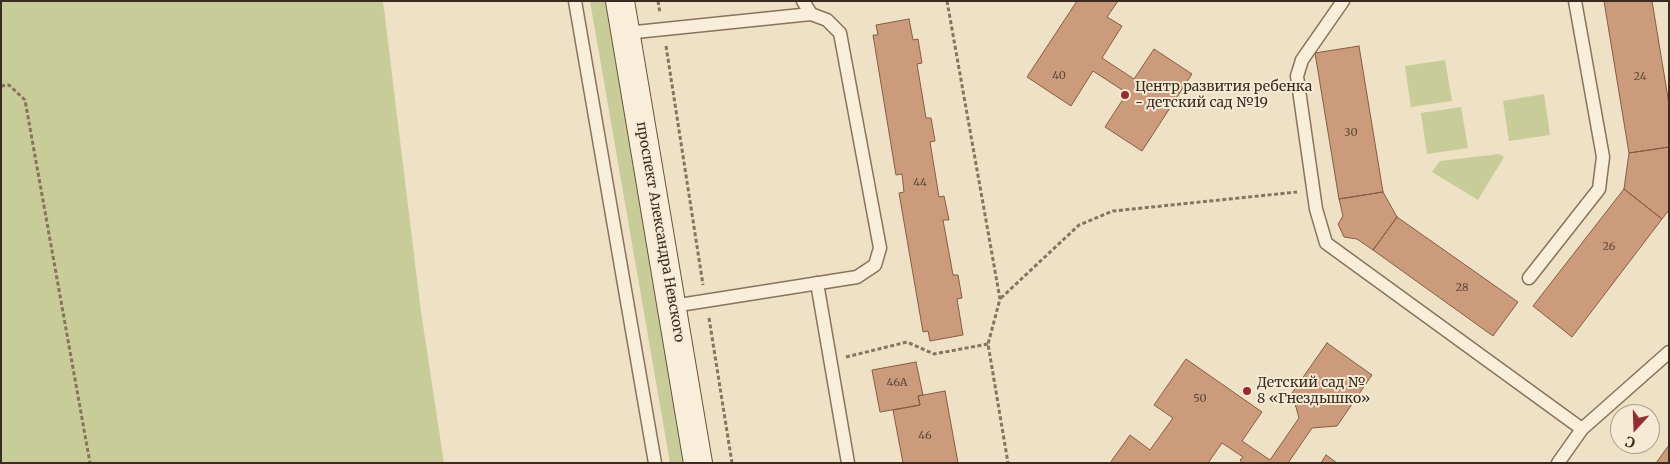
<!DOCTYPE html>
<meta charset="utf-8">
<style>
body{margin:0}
#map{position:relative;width:1670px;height:464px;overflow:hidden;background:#eee1c5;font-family:Merriweather,serif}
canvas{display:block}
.frame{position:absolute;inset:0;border:2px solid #392b1f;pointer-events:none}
.north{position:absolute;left:1610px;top:404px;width:50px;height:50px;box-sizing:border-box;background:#f5ebd5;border:1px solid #aa9e8c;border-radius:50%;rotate:200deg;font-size:14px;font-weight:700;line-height:20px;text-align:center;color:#392b1f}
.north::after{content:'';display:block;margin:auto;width:18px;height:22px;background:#962d30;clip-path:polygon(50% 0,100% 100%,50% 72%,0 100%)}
</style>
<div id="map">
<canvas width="1670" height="464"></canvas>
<div class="frame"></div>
<div class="north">С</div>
</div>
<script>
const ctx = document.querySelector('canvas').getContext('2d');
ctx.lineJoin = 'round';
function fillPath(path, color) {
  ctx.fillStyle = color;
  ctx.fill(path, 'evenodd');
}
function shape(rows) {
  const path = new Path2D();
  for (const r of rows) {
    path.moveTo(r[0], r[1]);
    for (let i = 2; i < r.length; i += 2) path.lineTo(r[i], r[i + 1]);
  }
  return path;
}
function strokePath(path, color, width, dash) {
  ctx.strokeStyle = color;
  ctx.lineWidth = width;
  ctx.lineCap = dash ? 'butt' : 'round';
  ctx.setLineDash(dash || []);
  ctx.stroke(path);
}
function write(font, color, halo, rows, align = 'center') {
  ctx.font = font + ' Merriweather,serif';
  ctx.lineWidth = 4;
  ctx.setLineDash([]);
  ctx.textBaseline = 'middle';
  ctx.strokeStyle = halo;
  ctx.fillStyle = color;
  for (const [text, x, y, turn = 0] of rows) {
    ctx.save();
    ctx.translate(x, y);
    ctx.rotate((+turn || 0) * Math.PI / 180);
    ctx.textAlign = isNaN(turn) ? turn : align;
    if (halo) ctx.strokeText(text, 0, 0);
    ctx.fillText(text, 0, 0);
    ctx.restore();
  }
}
fillPath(shape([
 [1,1,383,1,421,312,444,463,1,463],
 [590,1,606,1,686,463,670,463],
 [1445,60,1452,101,1411,107,1405,66],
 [1544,94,1550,135,1509,141,1503,101],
 [1461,107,1468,148,1427,154,1421,113],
 [1499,154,1504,157,1478,200,1432,172,1440,161]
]), '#c7cc99');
const building = shape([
 [1077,1,1118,1,1107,17,1122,26,1102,58,1134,79,1154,49,1192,74,1142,151,1105,127,1127,93,1093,71,1071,106,1027,77,1077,1],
 [1604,1,1652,1,1669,104,1669,147,1629,153,1604,1],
 [909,19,913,40,918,39,922,63,917,64,926,118,931,118,935,141,930,142,939,197,944,196,949,220,943,220,953,275,958,275,962,298,957,299,963,335,930,341,928,331,923,332,899,193,904,192,902,174,896,175,873,35,878,35,876,25,909,19],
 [1359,46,1383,192,1339,199,1315,53,1359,46],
 [1669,147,1669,210,1662,219,1624,189,1629,153,1669,147],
 [1624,189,1662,219,1572,337,1533,306,1624,189],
 [1383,192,1397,217,1373,250,1357,239,1344,237,1338,224,1343,216,1339,199,1383,192],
 [1397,217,1518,302,1493,336,1373,250,1397,217],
 [1327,343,1372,375,1337,426,1312,428,1288,463,1242,463,1240,460,1243,457,1222,443,1208,463,1110,463,1130,435,1150,450,1173,418,1154,405,1186,359,1262,412,1242,441,1270,460,1299,418,1292,393,1327,343],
 [916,362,923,395,918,396,920,405,880,412,872,370,916,362],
 [945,391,958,463,903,463,893,410,920,405,918,396,945,391],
 [1669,445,1669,463,1656,463,1669,445],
 [1326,455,1337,463,1321,463,1326,455]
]);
fillPath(building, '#cb9b7c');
strokePath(building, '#875c42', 1);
const service = shape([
 [575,1,655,463],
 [1343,1,1302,60,1297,76,1316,209,1326,243,1582,429],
 [626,33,811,14],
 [1529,278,1599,189,1603,157,1575,1],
 [817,283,848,463],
 [673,306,857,277,875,265,880,248,840,33,827,20,811,14,803,1],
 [1558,463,1582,429,1669,352]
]);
const secondary = shape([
 [620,1,698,463]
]);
strokePath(service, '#88735c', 15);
strokePath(secondary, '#6a543f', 30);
strokePath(shape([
 [658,1,660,13],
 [947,1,1000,299,988,344,1008,463],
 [666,46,703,285],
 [1,86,9,85,25,100,90,463],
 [1001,298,1079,225,1113,211,1297,192],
 [709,318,732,463],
 [846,357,907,342,934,354,988,344]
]), '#88735c', 3, [4, 2.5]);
strokePath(service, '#f8eed9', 12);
strokePath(secondary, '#f8eed9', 28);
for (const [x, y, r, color] of [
 [1125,95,5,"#962d30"],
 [1247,391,5,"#962d30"]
]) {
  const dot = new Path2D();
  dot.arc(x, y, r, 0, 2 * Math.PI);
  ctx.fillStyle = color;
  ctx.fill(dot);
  strokePath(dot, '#f5ebd5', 2);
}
write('11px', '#5e4736', null, [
 ["40",1059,76],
 ["24",1640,77],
 ["30",1351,133],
 ["44",920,183],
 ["26",1609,247],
 ["28",1462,288],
 ["46А",897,383],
 ["50",1200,399],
 ["46",925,436]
]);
write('14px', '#392b1f', '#f5ebd5', [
 ["Центр развития ребенка",1135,87],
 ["- детский сад №19",1135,103],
 ["Детский сад №",1257,383],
 ["8 «Гнездышко»",1257,399]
], 'left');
write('14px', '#392b1f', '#f5ebd5', [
 ["проспект Александра Невского",660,232,80]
]);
</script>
